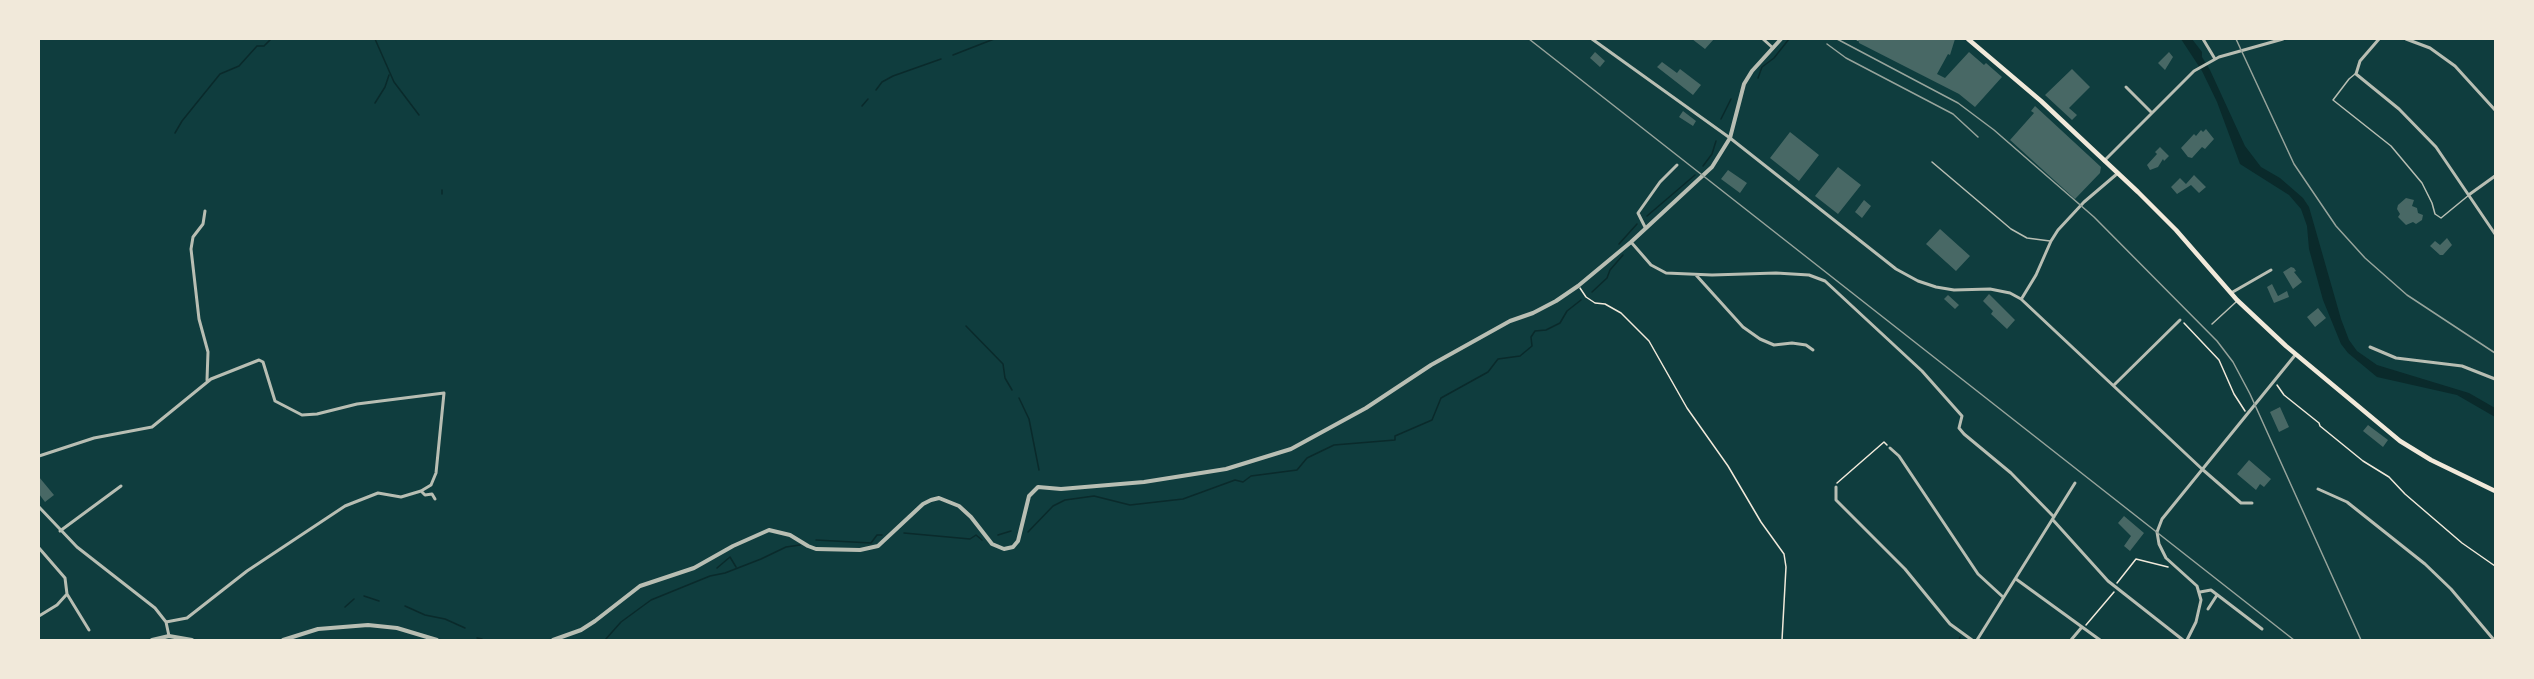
<!DOCTYPE html>
<style>
body{margin:0}
#map{position:relative;width:2534px;height:679px;overflow:hidden;background:#0f3d3e;font-family:"Archivo Narrow",sans-serif}
canvas{display:block}
.frame{position:absolute;inset:0;border:40px solid #f1e9da;pointer-events:none}
</style>
<div id="map">
<canvas width="2534" height="679"></canvas>
<div class="frame"></div>
</div>
<script>
const ctx = document.querySelector('canvas').getContext('2d');
ctx.lineJoin = 'round';
function fillPath(path, color) {
  ctx.fillStyle = color;
  ctx.fill(path, 'evenodd');
}
function shape(rows) {
  const path = new Path2D();
  for (const r of rows) {
    path.moveTo(r[0], r[1]);
    for (let i = 2; i < r.length; i += 2) path.lineTo(r[i], r[i + 1]);
  }
  return path;
}
function strokePath(path, color, width, dash) {
  ctx.strokeStyle = color;
  ctx.lineWidth = width;
  ctx.lineCap = dash ? 'butt' : 'round';
  ctx.setLineDash(dash || []);
  ctx.stroke(path);
}
fillPath(shape([
 [2181,39,2192,39,2202,52,2202,57,2210,70,2245,146,2261,167,2280,178,2303,198,2309,207,2341,319,2349,340,2357,351,2377,365,2469,393,2495,408,2495,417,2457,395,2377,377,2348,353,2341,344,2323,300,2309,249,2307,226,2301,209,2289,195,2240,164,2217,102,2202,71]
]), '#0a2a2b');
strokePath(shape([
 [375,39,394,82,419,115],
 [953,55,994,39],
 [1758,78,1762,67,1774,58,1789,39],
 [876,90,882,82,893,76,941,59],
 [375,103,385,87,389,75],
 [862,106,868,99],
 [1721,119,1731,99],
 [175,133,182,121,220,74,239,66,257,46,264,46,271,39],
 [1703,166,1712,154,1716,141],
 [442,190,442,194],
 [1647,216,1695,175],
 [1619,244,1637,224],
 [1592,292,1607,278,1610,270,1623,255],
 [966,326,1003,364,1005,378,1012,390],
 [1019,398,1029,419,1039,470],
 [1028,532,1053,506,1065,500,1094,496,1130,505,1183,499,1235,480,1243,482,1251,476,1297,470,1307,458,1334,445,1395,440,1395,436,1432,420,1441,398,1488,372,1498,359,1520,356,1532,346,1531,337,1535,331,1546,330,1560,323,1567,311,1581,300],
 [904,533,970,539,976,535,982,540],
 [998,535,1011,531],
 [816,540,871,543,877,535,882,535],
 [717,568,730,557,736,567],
 [364,596,379,601],
 [405,606,425,615,445,619,465,628],
 [345,607,354,599],
 [477,638,482,639],
 [605,640,621,622,651,600,710,576,725,573,761,559,786,547,800,545],
 [1959,640,1960,637]
]), '#0a2a2b', 1.5);
fillPath(shape([
 [1692,39,1714,39,1705,49],
 [1858,39,1955,39,1950,55,1948,54,1937,74,1945,78,1969,52,1984,65,1986,63,2002,77,1975,107,1959,94,1859,43],
 [1595,52,1605,61,1600,67,1590,58],
 [2169,52,2173,57,2165,70,2158,63],
 [1662,62,1677,73,1680,69,1701,85,1693,95,1657,67],
 [2072,69,2090,87,2069,108,2077,115,2072,120,2045,95],
 [2035,106,2101,167,2100,173,2075,199,2010,140,2034,113,2031,111],
 [1683,111,1696,121,1693,126,1679,117],
 [2206,129,2214,139,2205,149,2202,147,2192,158,2188,157,2181,148,2194,134,2196,136,2201,130,2203,132],
 [1790,132,1819,155,1799,181,1770,158],
 [2160,147,2169,156,2164,161,2163,159,2158,167,2150,170,2147,165,2157,154,2155,152],
 [1838,167,1861,185,1838,214,1815,196],
 [1728,170,1747,183,1740,193,1721,179],
 [2194,175,2206,187,2199,193,2191,185,2177,194,2171,187,2180,178,2186,184],
 [2406,198,2414,200,2412,206,2417,208,2418,213,2423,215,2422,220,2416,224,2413,222,2406,225,2398,217,2400,214,2397,209,2398,205],
 [1864,200,1871,206,1862,218,1855,212],
 [1940,229,1970,256,1956,271,1926,244],
 [2447,238,2452,245,2443,255,2440,255,2430,246,2435,241,2440,245],
 [2291,267,2294,268,2296,271,2294,272,2302,282,2293,289,2283,272],
 [2272,284,2278,296,2287,291,2289,297,2274,303,2267,287],
 [1989,294,2015,320,2007,329,1991,314,1993,311,1983,301],
 [1948,295,1959,305,1955,309,1944,299],
 [2318,308,2326,318,2315,327,2307,317],
 [2280,407,2289,427,2279,432,2270,412],
 [2368,425,2388,440,2383,447,2363,431],
 [2249,460,2271,479,2264,487,2260,484,2256,490,2237,474],
 [39,477,54,495,45,502,39,494],
 [2124,516,2144,533,2130,551,2124,546,2131,536,2118,523]
]), '#486865');
strokePath(shape([
 [1580,288,1586,297,1595,303,1605,304,1621,313,1649,341,1687,408,1728,466,1761,522,1784,554,1786,567,1782,640],
 [2184,323,2219,360,2234,394,2245,411],
 [2277,385,2284,395,2319,423,2320,426,2363,461,2389,477,2405,494,2462,543,2495,566],
 [1837,483,1884,442,1887,445],
 [2117,583,2136,559,2168,567],
 [2086,625,2114,592]
]), '#f1e9da', 1.5);
strokePath(shape([
 [2355,74,2349,79,2333,100,2391,146,2422,183,2432,203,2435,214,2441,218,2469,195],
 [1932,162,2011,229,2027,238,2050,241],
 [2212,324,2236,302]
]), '#b8beb3', 1.5);
strokePath(shape([
 [1592,39,1730,138,1896,269,1918,281,1936,287,1954,290,1990,289,2010,293,2021,299,2202,469,2241,503,2252,503],
 [1763,39,1773,48],
 [2203,39,2215,59],
 [2379,39,2360,61,2356,74,2399,109,2436,147,2495,234],
 [2406,39,2430,48,2455,66,2495,110],
 [2126,87,2152,113],
 [2104,161,2194,71,2219,57,2283,39],
 [2470,194,2495,176],
 [205,211,203,224,193,237,191,249,199,319,208,352,207,380],
 [1645,227,1638,213,1660,182,1677,165],
 [1631,242,1651,265,1666,273,1712,275,1776,273,1809,275,1825,281,1922,371,1962,416,1959,428,1964,434,2011,473,2054,517],
 [1696,275,1743,327,1760,339,1774,345,1792,343,1806,345,1813,350],
 [2231,293,2271,270],
 [2022,298,2036,275,2051,241,2058,230,2084,202,2118,173],
 [2370,347,2396,358,2462,366,2495,379],
 [2114,385,2180,320],
 [1890,448,1899,456,1978,574,2003,597],
 [39,456,94,438,152,427,211,379,259,360,263,362,275,401,302,415,317,414,357,404,444,393,436,473,431,485,421,491,401,497,378,493,345,506,247,571,187,618,166,622],
 [1836,487,1836,500,1905,569,1950,624,1972,640],
 [2318,489,2347,502,2425,564,2451,589,2494,640],
 [421,491,425,495,432,494,435,499],
 [39,507,77,547,155,608,166,622,169,636],
 [2053,520,2108,581,2183,640],
 [60,531,121,486],
 [39,548,65,578,67,594,57,605,39,616],
 [2016,579,2100,640],
 [2200,592,2211,590,2262,629],
 [67,594,89,630],
 [2208,609,2217,595],
 [1977,640,2075,483],
 [2071,640,2082,627],
 [2187,640,2196,622,2201,600,2197,586,2166,558,2159,544,2157,532,2162,519,2296,354]
]), '#b8beb3', 3);
strokePath(shape([
 [152,640,169,636,192,640],
 [283,640,318,629,368,625,397,628,437,640],
 [553,640,581,630,595,621,640,586,694,568,733,546,769,530,790,535,808,546,816,549,860,550,878,546,923,504,931,500,939,498,959,506,971,517,992,544,1004,549,1013,547,1018,541,1029,496,1038,487,1061,489,1144,482,1226,469,1291,449,1366,408,1431,365,1510,321,1533,313,1556,301,1578,286,1631,242,1712,167,1730,138,1744,84,1752,71,1781,39]
]), '#b8beb3', 4);
strokePath(shape([
 [1968,39,2041,101,2138,192,2176,230,2237,300,2286,346,2400,441,2431,460,2495,491]
]), '#f1e9da', 4.5);
strokePath(shape([
 [1529,39,2294,640],
 [1837,39,1958,103,1994,130,2094,217,2217,341,2233,362,2250,394,2361,640],
 [1856,39,1858,40],
 [2236,39,2294,164,2336,226,2365,258,2407,295,2495,353],
 [1827,44,1846,58,1953,114,1978,137]
]), '#97a49c', 1.5);
</script>
